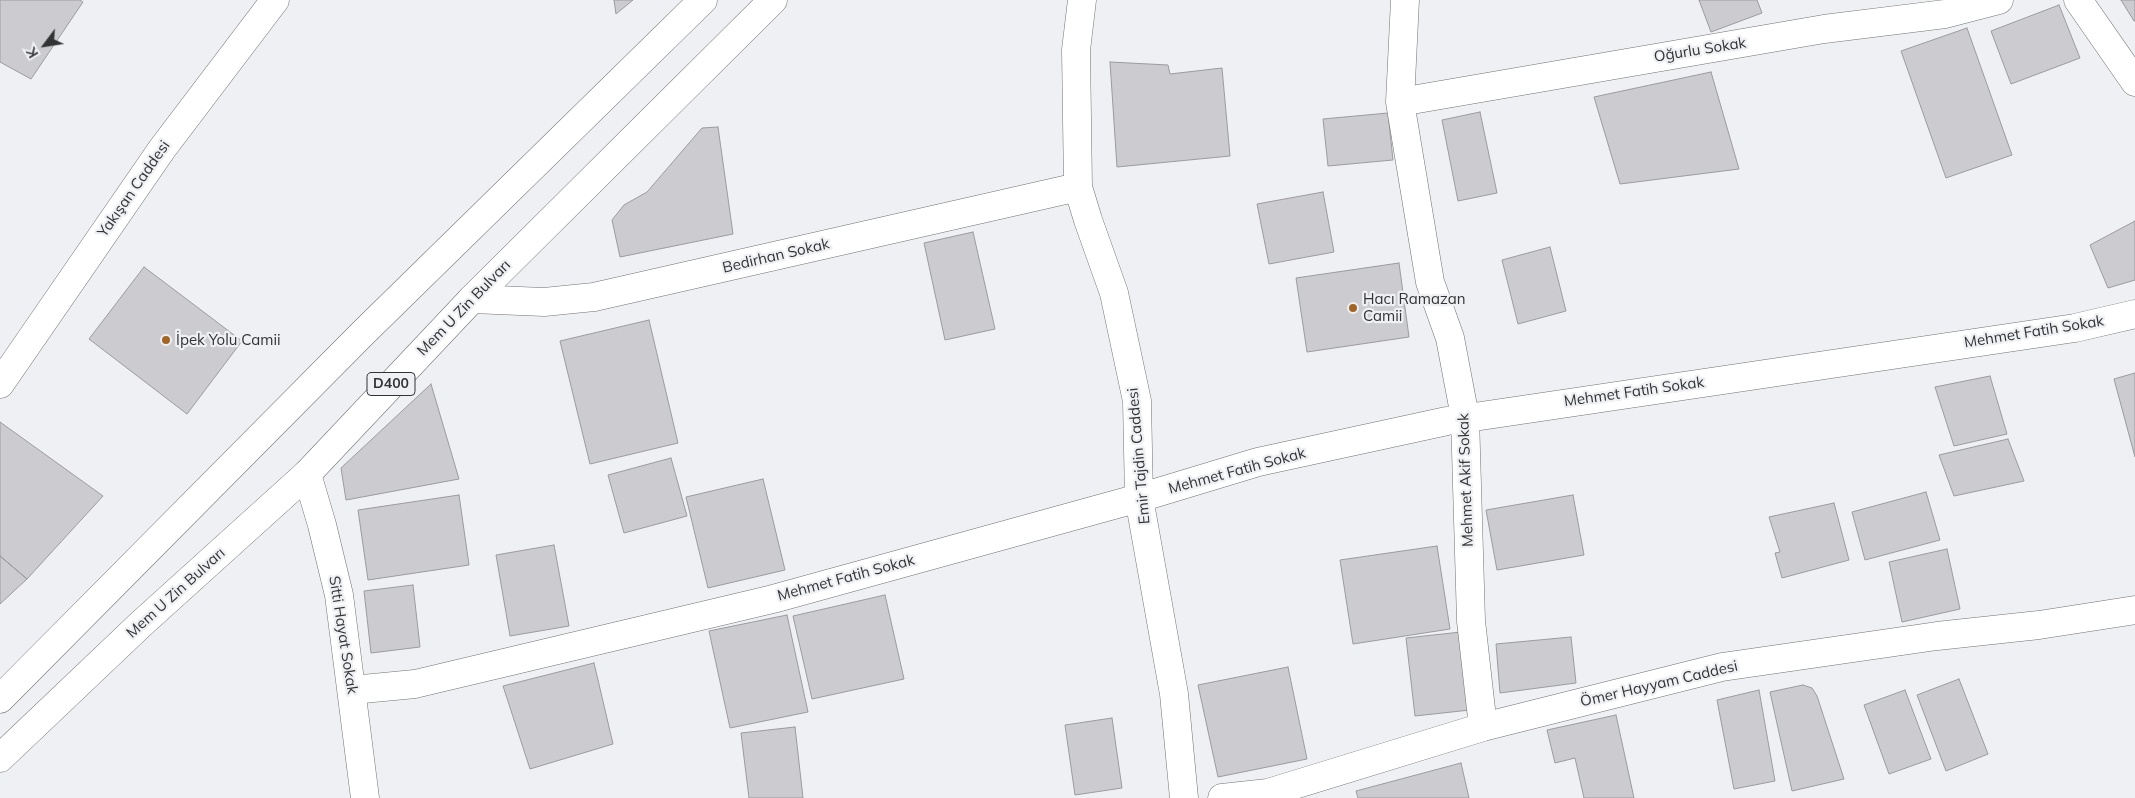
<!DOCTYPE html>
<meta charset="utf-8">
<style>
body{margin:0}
#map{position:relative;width:2135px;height:798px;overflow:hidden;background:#eef0f3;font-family:Mulish,sans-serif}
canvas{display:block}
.north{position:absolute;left:20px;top:20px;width:50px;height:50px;-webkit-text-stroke:4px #eef0f3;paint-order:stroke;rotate:239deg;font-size:14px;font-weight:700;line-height:20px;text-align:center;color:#323334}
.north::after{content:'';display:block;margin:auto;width:18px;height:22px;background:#323334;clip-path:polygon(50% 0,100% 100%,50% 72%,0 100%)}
</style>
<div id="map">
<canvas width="2135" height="798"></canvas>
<div class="north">K</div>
</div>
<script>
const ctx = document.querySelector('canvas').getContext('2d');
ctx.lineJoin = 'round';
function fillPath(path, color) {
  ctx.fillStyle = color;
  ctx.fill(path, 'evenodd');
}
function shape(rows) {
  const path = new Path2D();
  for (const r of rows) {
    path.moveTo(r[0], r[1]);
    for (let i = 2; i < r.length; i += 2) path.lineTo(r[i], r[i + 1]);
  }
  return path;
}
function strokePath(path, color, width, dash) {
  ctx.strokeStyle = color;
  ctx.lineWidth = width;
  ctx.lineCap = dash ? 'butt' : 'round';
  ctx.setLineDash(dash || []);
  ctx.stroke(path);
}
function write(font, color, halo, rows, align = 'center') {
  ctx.font = font + ' Mulish,sans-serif';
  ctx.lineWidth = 4.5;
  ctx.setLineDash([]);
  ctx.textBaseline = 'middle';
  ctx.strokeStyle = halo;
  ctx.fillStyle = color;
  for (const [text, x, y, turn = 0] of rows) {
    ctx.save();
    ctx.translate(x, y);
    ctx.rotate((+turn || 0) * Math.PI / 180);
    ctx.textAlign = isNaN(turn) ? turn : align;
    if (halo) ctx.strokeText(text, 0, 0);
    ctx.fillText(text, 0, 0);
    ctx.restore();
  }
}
const building = shape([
 [0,0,80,0,83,2,31,79,0,62,0,0],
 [614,0,633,0,616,14,614,0],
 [1699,0,1757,0,1762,13,1711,32,1699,0],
 [2121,0,2135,0,2135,21,2134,21,2121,0],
 [2059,5,2080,58,2011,84,1991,31,2059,5],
 [1967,28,2012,155,1946,178,1901,51,1967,28],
 [1110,62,1168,65,1170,74,1222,68,1230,156,1117,167,1110,62],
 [1711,72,1739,169,1620,184,1594,97,1711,72],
 [1480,112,1497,193,1458,201,1442,120,1480,112],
 [1388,113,1393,160,1328,166,1323,119,1388,113],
 [718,127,733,234,620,257,612,220,624,205,647,192,702,128,718,127],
 [1323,192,1334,252,1269,264,1257,204,1323,192],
 [2135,221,2135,280,2108,288,2090,245,2135,221],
 [973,232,995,329,945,340,924,243,973,232],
 [1550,247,1566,311,1518,324,1502,260,1550,247],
 [1399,263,1409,337,1307,352,1296,278,1399,263],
 [144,267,242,341,187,414,89,339,144,267],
 [649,320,678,443,590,464,560,341,649,320],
 [2135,373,2135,457,2114,379,2135,373],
 [1990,376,2007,434,1954,446,1935,387,1990,376],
 [431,384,459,479,346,500,341,468,431,384],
 [0,422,103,496,27,579,0,556,0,422],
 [2008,439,2024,481,1954,496,1939,455,2008,439],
 [671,458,687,516,624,533,608,475,671,458],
 [763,479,785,570,708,588,686,497,763,479],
 [1926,492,1940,540,1865,560,1852,512,1926,492],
 [459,495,469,565,368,580,358,510,459,495],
 [1573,495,1584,555,1497,570,1486,510,1573,495],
 [1834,503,1849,560,1782,578,1775,553,1780,552,1769,517,1834,503],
 [554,545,569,626,510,636,496,555,554,545],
 [1437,546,1450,629,1353,644,1340,560,1437,546],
 [1947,549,1960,609,1902,622,1889,562,1947,549],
 [0,556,27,579,0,604,0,556],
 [413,585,420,647,371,653,364,591,413,585],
 [885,595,904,679,812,699,793,616,885,595],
 [787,615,808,712,730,728,709,631,787,615],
 [1461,632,1470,710,1415,716,1406,638,1461,632],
 [1571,637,1576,683,1500,693,1496,644,1571,637],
 [594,663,613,744,530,769,503,686,594,663],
 [1288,667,1307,759,1218,777,1198,685,1288,667],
 [1959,679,1988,754,1946,771,1917,695,1959,679],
 [1803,685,1812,688,1817,696,1844,779,1792,791,1770,692,1803,685],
 [1759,690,1775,781,1734,789,1717,700,1759,690],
 [1905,690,1931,759,1889,774,1864,705,1905,690],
 [1616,715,1634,798,1584,798,1575,758,1555,763,1547,730,1616,715],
 [1112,718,1122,788,1075,795,1065,725,1112,718],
 [795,727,803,798,749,798,741,733,795,727],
 [1461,763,1469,798,1358,798,1356,791,1461,763]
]);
fillPath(building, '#ccccd0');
strokePath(building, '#9b9b9e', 1);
const minor = shape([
 [1082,0,1076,50,1078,187,1088,220,1114,293,1137,401,1139,498,1174,694,1184,798],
 [1405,0,1400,102,1430,282,1450,338,1465,417,1471,621,1483,727],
 [2078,0,2135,82],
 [1400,102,1824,29,1945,14,1999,0],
 [472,299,544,302,594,297,1078,187],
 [0,384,162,149,275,0],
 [307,474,322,525,339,595,365,798],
 [352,690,415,684,773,599,1139,498,1258,462,1447,421,2075,328,2135,314],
 [1222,798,1268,793,1483,727,1722,667,1937,636,2039,625,2135,610]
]);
const major = shape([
 [0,699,362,334,703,0],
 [0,758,141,624,307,474,472,299,773,0]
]);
strokePath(minor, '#707275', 29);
strokePath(major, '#707275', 29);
strokePath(minor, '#fff', 28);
strokePath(major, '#fff', 28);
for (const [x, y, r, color] of [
 [1353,308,5,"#a16627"],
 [166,340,5,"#a16627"]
]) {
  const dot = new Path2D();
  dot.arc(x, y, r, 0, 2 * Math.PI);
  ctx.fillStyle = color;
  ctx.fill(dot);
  strokePath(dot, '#eef0f3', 2);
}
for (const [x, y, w] of [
 [391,384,48]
]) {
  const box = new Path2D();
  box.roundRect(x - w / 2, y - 11.5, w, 23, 4);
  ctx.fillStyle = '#eef0f3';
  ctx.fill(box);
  strokePath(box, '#323334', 1);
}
write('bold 14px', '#323334', null, [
 ["D400",391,384]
]);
write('15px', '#323334', '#eef0f3', [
 ["Oğurlu Sokak",1700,50,-9],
 ["Yakışan Caddesi",134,189,-55],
 ["Bedirhan Sokak",776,256,-13],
 ["Mem U Zin Bulvarı",464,308,-46],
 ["Mehmet Fatih Sokak",2034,332,-9],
 ["Mehmet Fatih Sokak",1634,392,-8],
 ["Emir Tajdin Caddesi",1139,456,-95],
 ["Mehmet Fatih Sokak",1237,471,-15],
 ["Mehmet Akif Sokak",1466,480,-92],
 ["Mehmet Fatih Sokak",846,578,-15],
 ["Mem U Zin Bulvarı",176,593,-42],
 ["Sitti Hayat Sokak",343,635,81],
 ["Ömer Hayyam Caddesi",1659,684,-13]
]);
write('15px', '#323334', '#eef0f3', [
 ["Hacı Ramazan",1363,299],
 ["Camii",1363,316],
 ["İpek Yolu Camii",176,340]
], 'left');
</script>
